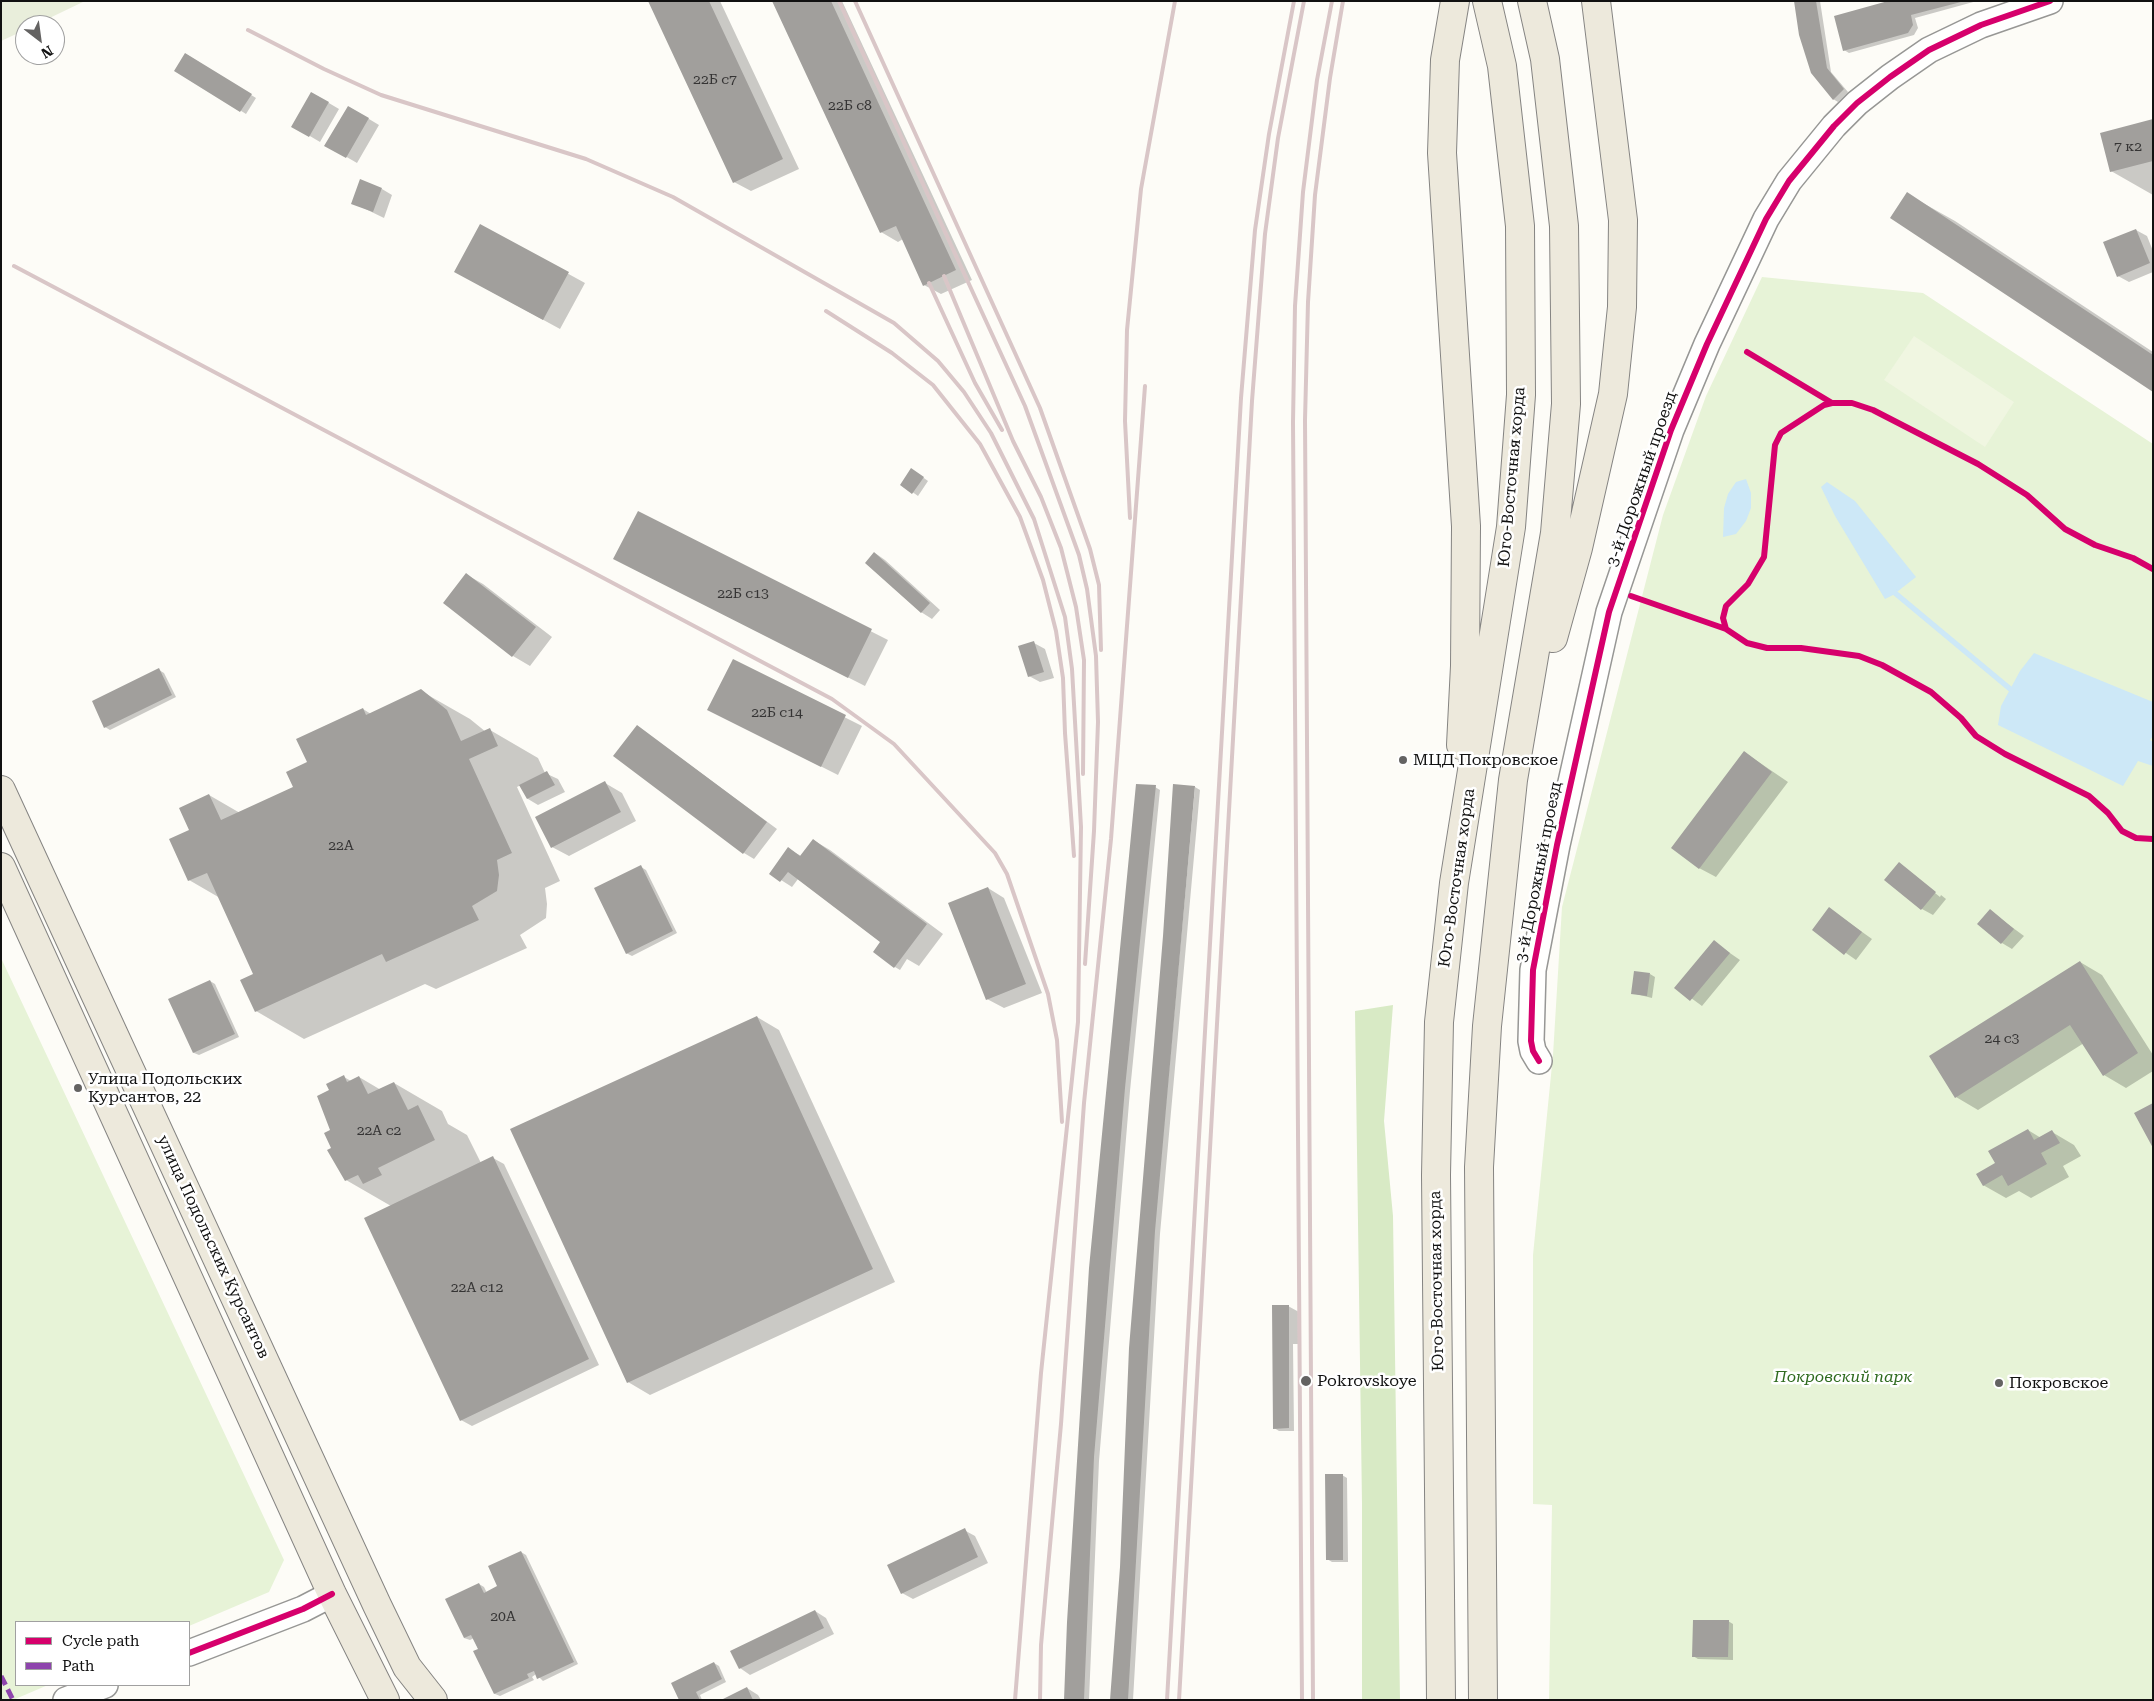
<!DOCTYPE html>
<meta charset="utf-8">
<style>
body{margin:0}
#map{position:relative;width:2154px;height:1701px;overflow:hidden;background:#fdfcf7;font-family:"Roboto Serif",serif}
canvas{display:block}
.frame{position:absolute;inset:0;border:2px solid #111;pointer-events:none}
.legend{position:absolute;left:15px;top:1621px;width:175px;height:65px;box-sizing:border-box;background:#fff;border:1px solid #a0a0a0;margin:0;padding:6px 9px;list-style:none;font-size:15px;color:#111}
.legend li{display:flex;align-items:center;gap:10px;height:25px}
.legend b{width:25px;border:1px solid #a0a0a0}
.north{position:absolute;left:15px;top:15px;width:50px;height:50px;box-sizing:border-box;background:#fff;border:1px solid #a0a0a0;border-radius:50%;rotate:150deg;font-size:14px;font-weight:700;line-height:20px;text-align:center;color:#111}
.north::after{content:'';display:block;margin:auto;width:18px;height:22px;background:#646362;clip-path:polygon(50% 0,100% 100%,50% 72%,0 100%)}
</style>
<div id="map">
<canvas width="2154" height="1701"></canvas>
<div class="frame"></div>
<ul class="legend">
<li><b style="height:6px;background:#d6006c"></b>Cycle path</li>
<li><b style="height:6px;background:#8e44ad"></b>Path</li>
</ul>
<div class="north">N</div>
</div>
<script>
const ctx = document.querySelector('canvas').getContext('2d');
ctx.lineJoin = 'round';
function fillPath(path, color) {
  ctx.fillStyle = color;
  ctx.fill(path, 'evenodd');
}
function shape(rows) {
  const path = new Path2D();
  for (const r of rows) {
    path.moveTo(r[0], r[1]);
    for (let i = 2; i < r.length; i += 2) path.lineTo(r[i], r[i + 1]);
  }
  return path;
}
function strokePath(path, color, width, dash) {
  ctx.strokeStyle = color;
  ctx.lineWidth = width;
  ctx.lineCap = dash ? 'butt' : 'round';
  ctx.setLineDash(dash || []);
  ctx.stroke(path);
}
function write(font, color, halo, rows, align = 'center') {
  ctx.font = font + ' "Roboto Serif",serif';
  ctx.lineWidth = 5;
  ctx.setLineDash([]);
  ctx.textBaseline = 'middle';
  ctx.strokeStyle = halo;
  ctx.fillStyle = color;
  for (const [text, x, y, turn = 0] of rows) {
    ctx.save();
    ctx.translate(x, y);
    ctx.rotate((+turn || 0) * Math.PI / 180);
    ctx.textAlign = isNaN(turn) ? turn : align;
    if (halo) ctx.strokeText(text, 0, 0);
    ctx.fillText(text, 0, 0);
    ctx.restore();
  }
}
fillPath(shape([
 [1762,277,1923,293,2153,444,2153,1700,1549,1700,1552,1505,1533,1504,1533,1255,1553,1055,1562,907,1663,515,1706,396],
 [1,958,284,1560,269,1592,189,1626,189,1622,16,1622,16,1685,48,1685,13,1700,1,1700]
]), '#e7f3d7');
fillPath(shape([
 [1393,1005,1384,1121,1393,1216,1400,1700,1362,1700,1362,1504,1355,1011]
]), '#d8eac5');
fillPath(shape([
 [1,1,85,1,35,25,25,25,25,30,1,41]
]), '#e9eedb');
fillPath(shape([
 [1914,336,2014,402,1985,447,1884,380]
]), '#f0f6e1');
fillPath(shape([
 [1746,479,1751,493,1751,508,1746,521,1736,534,1723,537,1724,508,1728,494,1736,482],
 [1827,482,1855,501,1916,577,1893,595,1885,599,1835,516,1821,487],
 [2034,653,2153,702,2153,736,2150,740,2153,742,2153,766,2138,761,2123,786,1998,725,2001,706,2020,671]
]), '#cde8f7');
fillPath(shape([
 [649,1,720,1,799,169,751,191,734,182],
 [773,1,842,1,972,280,941,294,924,285,903,239,898,242,881,232],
 [1796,1,1820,1,1831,72,1848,92,1838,102,1833,99],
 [1893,1,1977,1,1915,18,1918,28,1914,35,1849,53,1844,50],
 [186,54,256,98,246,114,176,70],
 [312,93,339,109,320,142,293,126],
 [349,107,379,125,357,163,326,145],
 [2153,120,2153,195,2111,171],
 [382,189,392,195,384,218,353,203],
 [1907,194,1955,221,2153,352,2153,390],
 [481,226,585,283,560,329,472,281],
 [2136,230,2147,236,2153,251,2153,272,2129,282,2118,276],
 [917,473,928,481,918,496,901,484],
 [638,513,888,640,865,686,630,567],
 [875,553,885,560,940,610,932,619,921,612],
 [467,575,483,584,552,637,530,666,513,656,445,603],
 [1034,643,1045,649,1054,678,1040,682,1029,676],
 [733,661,862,726,838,775,709,710],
 [159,670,164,673,176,697,110,730,105,727],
 [421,691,470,719,486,732,490,730,538,758,545,773,558,779,565,792,538,805,528,799,521,785,517,787,560,881,545,888,547,904,546,918,520,935,527,948,436,989,425,984,304,1039,256,1011,255,975,220,898,189,880,171,840,191,831,209,795,240,813,294,787,308,763,363,709,371,714],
 [637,726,777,829,754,859,744,853],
 [1744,752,1788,782,1716,877,1699,868],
 [605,783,622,793,636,821,569,856,552,847],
 [1155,787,1160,790,1130,1091,1099,1461,1089,1700,1065,1700,1068,1622],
 [1195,787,1200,790,1160,1234,1133,1700,1111,1700],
 [813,840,830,850,943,934,919,966,907,959,900,970,895,967,886,946,798,879,792,887,770,873,789,849,801,856],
 [1899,864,1940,897,1941,895,1946,899,1933,915,1922,909],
 [641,867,646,870,677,933,632,956,626,953],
 [988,888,1004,898,1042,993,1004,1008,987,999],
 [1830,909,1872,939,1856,960,1813,930],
 [1990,911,2024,936,2012,949,2002,943],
 [1714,942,1740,960,1702,1006,1676,987],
 [2080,962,2102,975,2153,1055,2153,1071,2126,1088,2104,1075,2084,1043,1978,1110,1956,1097],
 [1650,974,1655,977,1652,998,1632,993],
 [210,981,215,984,239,1037,199,1055,194,1053,170,1000],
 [757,1017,779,1030,895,1282,650,1395,628,1382],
 [344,1077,351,1081,359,1077,381,1090,394,1083,442,1111,448,1124,467,1135,481,1163,493,1158,504,1164,599,1365,472,1426,461,1420,391,1206,346,1180,333,1148,331,1091],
 [2028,1130,2041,1138,2052,1132,2074,1145,2081,1156,2063,1166,2069,1177,2031,1198,2019,1191,2006,1198,1983,1185],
 [1288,1306,1299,1312,1299,1344,1293,1344,1294,1431,1279,1431,1274,1428],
 [1342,1475,1347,1478,1348,1562,1332,1562,1327,1559],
 [964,1530,975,1536,988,1563,913,1599,902,1593],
 [521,1552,526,1555,578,1664,543,1681,536,1674,532,1677,534,1680,500,1696,495,1694,474,1638,470,1640,464,1638,479,1584,484,1587,487,1593,499,1587],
 [815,1611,826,1618,834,1634,750,1675,740,1668],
 [1728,1621,1733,1624,1733,1660,1698,1659,1693,1656],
 [714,1663,719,1666,726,1682,700,1695,702,1700,680,1700],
 [747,1688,758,1695,761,1700,724,1700]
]), '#0003');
strokePath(shape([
 [1893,589,1895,593,2015,693]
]), '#cde8f7', 5.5);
fillPath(shape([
 [648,1,709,1,783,159,733,183],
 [772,1,831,1,956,270,923,286,896,226,880,233],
 [1794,1,1816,1,1827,68,1844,89,1833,100,1811,73,1799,35],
 [1888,1,1961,1,1961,2,1911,15,1913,25,1908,33,1843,51,1834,16],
 [185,53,252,94,240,112,174,71],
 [311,92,329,102,309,137,291,127],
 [348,106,369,118,346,158,324,146],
 [2153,119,2153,161,2110,172,2100,133],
 [360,179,382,188,373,212,351,204],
 [1907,192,2153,355,2153,392,1890,218],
 [480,224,569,272,543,320,454,272],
 [2136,229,2150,263,2117,277,2103,242],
 [911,468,924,477,912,494,900,485],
 [638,511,872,629,848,678,613,559],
 [874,552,930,603,921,613,865,563],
 [466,573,536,627,512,657,443,603],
 [1034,641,1044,672,1028,677,1018,646],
 [733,659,846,715,821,767,707,710],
 [159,668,172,695,104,728,92,701],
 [421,689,447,710,461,741,490,728,498,746,469,759,512,853,497,860,499,875,497,891,472,906,479,920,386,962,382,954,255,1012,240,980,253,974,207,873,188,881,169,839,189,830,179,808,209,794,221,820,293,787,286,772,307,762,296,739,363,708,366,715],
 [637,725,767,822,743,854,613,756],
 [1744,751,1772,772,1699,869,1671,848],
 [547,771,555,785,527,799,519,785],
 [605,781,621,812,551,848,535,817],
 [1136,784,1156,785,1125,1088,1094,1457,1084,1700,1064,1700,1067,1622,1089,1268],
 [1173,784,1195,786,1155,1231,1128,1700,1110,1700,1120,1567,1129,1348,1163,936],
 [813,839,927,924,894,968,873,952,880,942,788,872,780,882,769,874,788,847,800,856],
 [1899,862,1936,892,1921,910,1884,880],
 [641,865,673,931,626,954,594,888],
 [988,887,1026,984,986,1000,948,903],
 [1829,907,1862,932,1844,955,1812,930],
 [1990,909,2014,929,2001,944,1977,924],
 [1714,940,1730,953,1690,1001,1674,988],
 [2080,961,2138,1053,2103,1076,2070,1025,1955,1098,1929,1056],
 [1634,971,1650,973,1647,996,1631,994],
 [210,980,235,1034,193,1053,168,999],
 [757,1016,873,1269,627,1383,510,1129],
 [344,1075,347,1082,359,1076,368,1094,394,1082,408,1110,418,1105,435,1140,378,1168,382,1175,363,1184,358,1175,345,1181,327,1150,331,1148,324,1133,330,1130,317,1096,329,1090,326,1084],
 [2153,1103,2153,1148,2134,1113],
 [2028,1129,2034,1140,2052,1130,2060,1143,2041,1153,2047,1164,2008,1186,2002,1175,1983,1186,1976,1174,1995,1163,1988,1151],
 [493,1156,589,1359,460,1421,364,1218],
 [1272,1305,1289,1305,1289,1428,1273,1429],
 [1325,1474,1343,1474,1343,1560,1326,1560],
 [965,1528,978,1557,901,1594,887,1565],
 [521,1551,574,1662,537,1679,534,1671,527,1674,529,1678,494,1694,473,1651,478,1649,471,1635,464,1638,445,1599,479,1583,484,1593,497,1586,488,1566],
 [815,1610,824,1628,739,1669,730,1651],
 [1693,1620,1729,1620,1728,1657,1692,1657],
 [714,1662,722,1679,696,1692,700,1700,679,1700,671,1683],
 [747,1687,753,1700,721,1700]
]), '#a19f9c');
const minor = shape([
 [1539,1061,1533,1051,1531,1041,1533,970,1557,845,1609,612,1671,430,1707,344,1766,219,1789,181,1834,126,1857,103,1890,77,1929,50,1981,25,2050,1],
 [189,1653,303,1609,332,1594],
 [66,1700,105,1685]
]);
const major = shape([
 [1455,1,1445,60,1442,153,1466,526,1465,666,1461,745],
 [1553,638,1578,548,1613,394,1622,307,1623,220,1596,1],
 [1,790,377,1605,407,1667,433,1700],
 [1,867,332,1594,385,1700],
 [1441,1700,1436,1175,1439,1022,1454,883,1511,527,1521,395,1520,226,1502,66,1487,1],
 [1483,1700,1479,1167,1487,1026,1513,780,1555,533,1566,404,1564,226,1545,59,1532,1]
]);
strokePath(minor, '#979795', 28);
strokePath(major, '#858482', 30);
strokePath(minor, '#fffffe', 25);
strokePath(major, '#ede9dc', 28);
strokePath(shape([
 [839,1,1025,406,1079,555,1087,589,1096,656,1098,722,1094,831,1085,964],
 [855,1,1040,408,1090,549,1099,585,1101,650],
 [248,30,324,69,381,95,586,159,673,197,894,323,938,361,964,392,991,433,1034,519,1065,617,1072,669,1081,827,1078,1022,1041,1373,1015,1700],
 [14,266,832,699,894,744,995,853,1007,874,1048,994,1057,1040,1062,1122],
 [944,276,1013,441,1041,497,1061,548,1076,607,1084,660,1083,774],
 [929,283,975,383,1002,430],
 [826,311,892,353,933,385,980,444,1020,517,1043,580,1056,631,1063,678,1065,733,1074,856],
 [1130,518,1125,421,1127,330,1141,189,1175,1],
 [1040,1700,1041,1645,1061,1424,1084,1103,1111,839,1145,386],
 [1167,1700,1241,398,1255,230,1269,134,1294,1],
 [1179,1700,1252,401,1265,234,1278,138,1304,1],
 [1302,1700,1293,422,1295,306,1303,192,1317,80,1332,1],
 [1313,1700,1305,420,1308,302,1315,195,1330,78,1343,1]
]), '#d9c6c7', 4);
strokePath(shape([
 [1,1676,13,1700]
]), '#8e44ad', 5, [10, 5]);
strokePath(shape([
 [1747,352,1832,403,1852,403,1873,410,1978,464,2027,495,2065,529,2095,545,2133,558,2153,569],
 [1631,596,1726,629,1747,643,1767,648,1801,648,1859,656,1882,665,1931,692,1961,718,1976,736,2005,754,2089,796,2108,813,2122,831,2136,838,2153,839],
 [1726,629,1723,618,1726,606,1748,584,1764,557,1775,445,1781,433,1824,405,1832,403],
 [1539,1061,1533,1051,1531,1041,1533,970,1557,845,1609,612,1671,430,1707,344,1766,219,1789,181,1834,126,1857,103,1890,77,1929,50,1981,25,2050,1],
 [189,1653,303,1609,332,1594]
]), '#d6006c', 6);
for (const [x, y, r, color] of [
 [1403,760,5,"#646362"],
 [78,1088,5,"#646362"],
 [1306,1381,6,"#646362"],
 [1999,1383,5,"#646362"]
]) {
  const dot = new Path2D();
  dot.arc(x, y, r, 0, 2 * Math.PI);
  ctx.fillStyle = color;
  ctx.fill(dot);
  strokePath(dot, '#fff', 2);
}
write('14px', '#353434', null, [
 ["22Б с7",715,80],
 ["22Б с8",850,106],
 ["7 к2",2128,147],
 ["22Б с13",743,594],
 ["22Б с14",777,713],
 ["22А",341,846],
 ["24 с3",2002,1039],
 ["22А с2",379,1131],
 ["22А с12",477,1288],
 ["20А",503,1617]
]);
write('16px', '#111', '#fff', [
 ["Юго-Восточная хорда",1512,477,-85],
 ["3-й Дорожный проезд",1642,479,-71],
 ["3-й Дорожный проезд",1539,872,-79],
 ["Юго-Восточная хорда",1457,878,-82],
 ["улица Подольских Курсантов",213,1247,65],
 ["Юго-Восточная хорда",1437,1281,-91]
]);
write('16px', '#111', '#fff', [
 ["МЦД Покровское",1413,760],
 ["Улица Подольских",88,1079],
 ["Курсантов, 22",88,1097],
 ["Pokrovskoye",1317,1381],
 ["Покровское",2009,1383]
], 'left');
write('italic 16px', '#2f6b1f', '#fff', [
 ["Покровский парк",1843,1377]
]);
</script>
